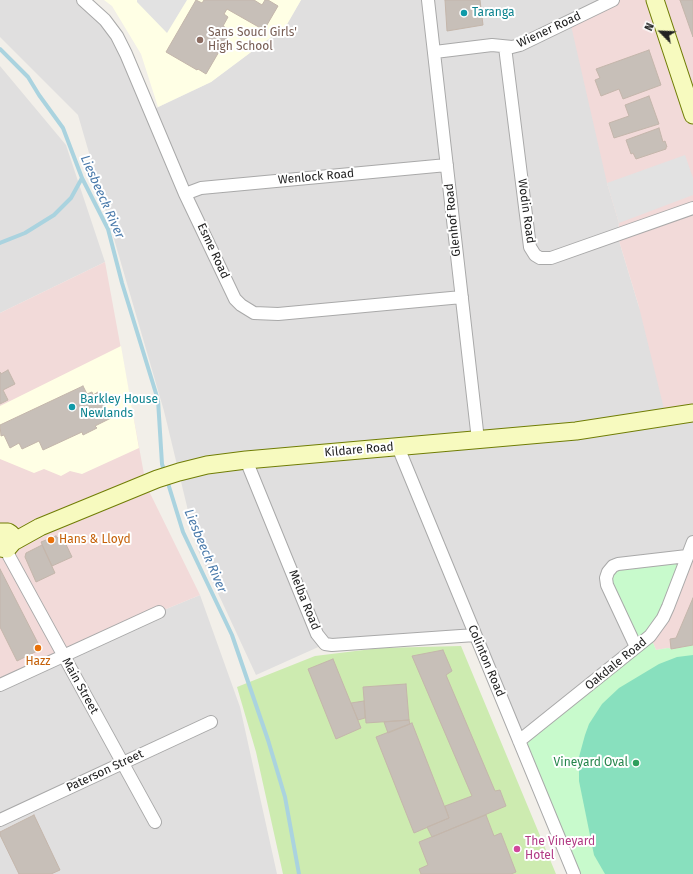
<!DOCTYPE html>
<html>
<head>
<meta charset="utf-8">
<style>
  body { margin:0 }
  #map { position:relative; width:693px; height:874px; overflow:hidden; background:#f2efe9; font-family:"Fira Sans",sans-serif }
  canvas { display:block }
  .north { position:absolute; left:641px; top:12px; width:40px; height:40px; -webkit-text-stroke:3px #fff; paint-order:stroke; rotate:294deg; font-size:11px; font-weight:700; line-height:16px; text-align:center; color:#222 }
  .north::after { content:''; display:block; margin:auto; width:14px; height:18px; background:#222; clip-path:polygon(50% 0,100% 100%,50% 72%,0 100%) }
</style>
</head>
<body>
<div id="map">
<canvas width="693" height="874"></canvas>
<div class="north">N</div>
</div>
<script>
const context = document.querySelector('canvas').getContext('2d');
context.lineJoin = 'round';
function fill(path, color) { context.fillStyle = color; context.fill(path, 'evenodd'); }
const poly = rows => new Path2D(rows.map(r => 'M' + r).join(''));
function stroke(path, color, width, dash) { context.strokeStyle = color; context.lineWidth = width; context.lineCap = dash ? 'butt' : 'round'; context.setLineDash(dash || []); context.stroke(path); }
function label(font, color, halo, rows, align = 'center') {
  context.font = font + ' "Fira Sans",sans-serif'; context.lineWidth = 4; context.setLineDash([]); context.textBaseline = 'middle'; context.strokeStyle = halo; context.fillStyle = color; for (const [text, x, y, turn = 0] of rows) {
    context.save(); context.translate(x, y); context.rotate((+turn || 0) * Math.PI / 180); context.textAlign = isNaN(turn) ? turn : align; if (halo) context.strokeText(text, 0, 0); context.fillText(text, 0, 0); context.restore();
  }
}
fill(poly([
  [0,0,83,0,105,20,150,111,211,82,286,26,301,0,613,0,607,183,619,223,618,234,620,244,639,307,693,413,693,542,636,647,519,741,475,635,325,644,256,675,197,548,164,411,78,115,0,37],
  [0,66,66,145,105,262,0,313],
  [200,595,240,707,277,874,0,874,0,685,159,612]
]), '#e0dfdf');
fill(poly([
  [613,0,693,0,693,413,666,417,639,307,620,244,618,234,619,223,607,183,570,21],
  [105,262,146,485,200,595,159,612,0,685,0,313],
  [693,542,693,645,671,649,668,648,656,650,650,636]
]), '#f2dad9');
fill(poly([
  [104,0,301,0,286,26,211,82,158,107,141,54,112,6],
  [121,346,139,448,82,474,70,471,61,476,44,469,34,473,0,459,0,406]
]), '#ffffe5');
fill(poly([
  [461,646,556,874,283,874,256,752,237,687,315,656,380,648]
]), '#cdebb0');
fill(poly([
  [687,556,650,636,656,650,668,648,672,649,693,645,693,874,574,874,519,741,636,647,607,585,610,569]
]), '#c8facc');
fill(poly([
  [693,655,693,874,605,874,594,855,579,781,579,757,585,735,589,724,602,704,619,688,659,664,677,657]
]), '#88e0be');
fill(poly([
  [137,0,187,0,167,33,137,2],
  [685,155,693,178,693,195,619,223,607,183]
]), '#e2e2e2');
stroke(poly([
  [0,49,28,77,39,95,63,128,82,178,108,229,122,283,158,400,162,464,165,473],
  [0,243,25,233,54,215,71,198,82,178],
  [167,480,183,532,232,635,268,740,285,797,299,874]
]), '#aad3df', 4);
const building = poly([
  [196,0,202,3,204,0,254,0,262,5,265,0,268,0,278,6,264,30,227,9,224,14,228,17,223,26,231,31,206,74,198,69,197,70,166,52,196,0],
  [445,0,480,0,483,25,447,31,445,0],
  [680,0,693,0,693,37,680,0],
  [649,50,661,85,623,99,619,89,601,96,595,80,600,78,596,69,649,50],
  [649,96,659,124,614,138,609,123,629,116,625,105,649,96],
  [659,128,663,142,665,141,667,147,666,147,666,149,636,159,633,153,631,154,626,140,659,128],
  [8,370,15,384,3,390,8,400,0,404,0,372,1,374,8,370],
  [83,386,87,394,92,392,93,395,98,392,111,418,95,426,97,428,83,435,82,432,43,450,39,441,22,449,19,443,10,448,4,435,1,436,0,425,83,386],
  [56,536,57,538,62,536,72,557,52,566,41,542,56,536],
  [42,545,55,573,36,582,25,557,26,553,42,545],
  [0,569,41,649,17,661,0,627,0,569],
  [693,598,693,645,671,649,670,639,676,638,693,598],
  [443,650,452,671,446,675,495,791,500,790,506,806,432,837,427,827,449,818,445,806,472,796,412,656,443,650],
  [333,659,361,728,336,739,308,669,333,659],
  [406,684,409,720,366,723,363,687,406,684],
  [364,701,365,718,358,720,351,703,364,701],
  [409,720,410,724,388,733,384,722,409,720],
  [412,723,449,818,414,833,376,737,412,723],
  [34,815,60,870,51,874,19,874,0,835,0,832,34,815],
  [486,815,494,836,501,833,516,872,511,874,421,874,419,869,428,865,419,842,486,815]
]);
fill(building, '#c7bfb8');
stroke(building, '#c4b6ab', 1);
const street = poly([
  [83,0,105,20,117,36,126,54,185,194,235,299,241,305,254,313,278,314,462,297],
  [428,0,478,440],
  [505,47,530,247,535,255,540,258,551,258,693,208],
  [435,52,492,45,512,47,520,45,613,0],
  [185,194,201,188,447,165],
  [398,447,574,874],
  [246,460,317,634,325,644,332,645,475,635],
  [7,549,9,556,155,822],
  [636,647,607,585,606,578,608,572,613,566,618,564,687,556],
  [0,685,159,612],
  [519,741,650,636,663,618,668,607,693,542],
  [0,820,211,722]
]);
const secondary = poly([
  [655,0,693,115],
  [0,532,8,532,11,534,13,542,7,549,0,548],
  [13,542,40,527,157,479,179,472,207,465,246,460,576,431,693,413]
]);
stroke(street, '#a9a9a9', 14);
stroke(secondary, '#707d05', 19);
stroke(street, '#fff', 12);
stroke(secondary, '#f7fabf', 17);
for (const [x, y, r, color] of [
  [464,13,4,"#0f9aa8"],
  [200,40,4,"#8d6e63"],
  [72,407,4,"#0f9aa8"],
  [51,540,4,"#e8710a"],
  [38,648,4,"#e8710a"],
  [636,763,4,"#2e9e5b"],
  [517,849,4,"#d1479c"]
]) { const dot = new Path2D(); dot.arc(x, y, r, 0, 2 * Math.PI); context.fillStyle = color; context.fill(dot); stroke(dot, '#fff', 1.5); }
label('12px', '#0d838f', '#fff', [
  ["Taranga",472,13],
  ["Barkley House",80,400],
  ["Newlands",80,414]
], 'left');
label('12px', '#222', '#fff', [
  ["Wiener Road",549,30,-25],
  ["Wenlock Road",316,177,-5],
  ["Wodin Road",526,211,82],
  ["Glenhof Road",453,220,-96],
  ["Esme Road",213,251,65],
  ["Kildare Road",359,450,-5],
  ["Melba Road",304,600,68],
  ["Colinton Road",486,661,67],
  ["Oakdale Road",616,664,-39],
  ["Main Street",80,686,61],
  ["Paterson Street",105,771,-25]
]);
label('12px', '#785e54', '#fff', [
  ["Sans Souci Girls'",208,33],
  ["High School",208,47]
], 'left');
label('12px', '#c56008', '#fff', [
  ["Hans & Lloyd",59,540],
  ["Hazz",38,662,"center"]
], 'left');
label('12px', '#27864d', '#fff', [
  ["Vineyard Oval",628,763]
], 'right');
label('12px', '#b23c85', '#fff', [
  ["The Vineyard",525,842],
  ["Hotel",525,856]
], 'left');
label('italic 13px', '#4a7aab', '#fff', [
  ["Liesbeeck River",102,197,66],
  ["Liesbeeck River",205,551,67]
]);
</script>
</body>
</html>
